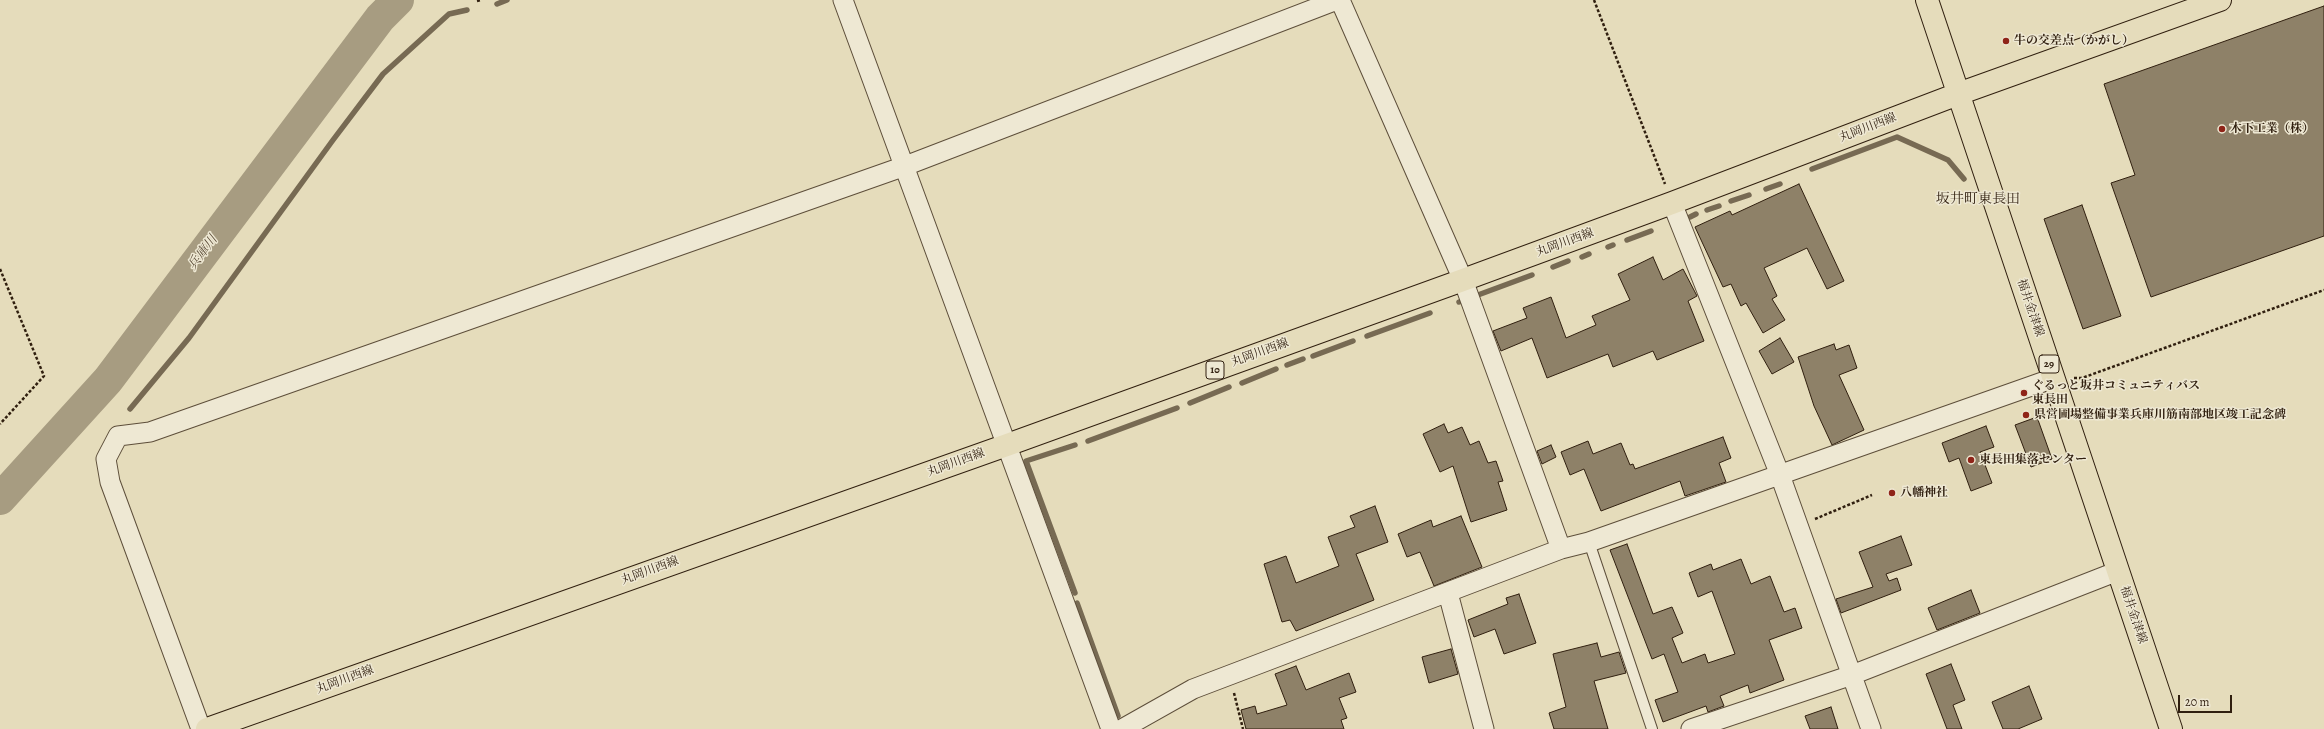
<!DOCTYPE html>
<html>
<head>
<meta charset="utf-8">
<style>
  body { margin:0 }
  #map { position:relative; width:2324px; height:729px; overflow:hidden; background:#e5dcbb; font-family:Alegreya,serif }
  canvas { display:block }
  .scale { position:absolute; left:2178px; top:695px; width:54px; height:18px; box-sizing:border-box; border:2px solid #301f0f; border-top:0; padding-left:5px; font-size:12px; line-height:14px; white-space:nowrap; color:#301f0f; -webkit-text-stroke:3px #eee8d3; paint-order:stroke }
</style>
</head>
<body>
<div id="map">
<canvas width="2324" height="729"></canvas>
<div class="scale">20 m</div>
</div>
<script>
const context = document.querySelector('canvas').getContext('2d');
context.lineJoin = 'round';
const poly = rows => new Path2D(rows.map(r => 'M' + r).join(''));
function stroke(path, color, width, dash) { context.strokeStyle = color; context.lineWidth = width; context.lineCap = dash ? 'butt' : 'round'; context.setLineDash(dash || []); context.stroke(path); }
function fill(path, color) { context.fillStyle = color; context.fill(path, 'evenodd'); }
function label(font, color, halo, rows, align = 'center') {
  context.font = font + ' Alegreya,"Noto Serif JP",serif'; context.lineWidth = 3; context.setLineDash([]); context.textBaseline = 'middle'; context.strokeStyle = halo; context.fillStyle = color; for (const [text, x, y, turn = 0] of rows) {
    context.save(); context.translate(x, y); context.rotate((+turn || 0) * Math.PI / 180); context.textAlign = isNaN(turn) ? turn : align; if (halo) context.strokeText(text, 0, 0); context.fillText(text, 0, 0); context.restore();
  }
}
stroke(poly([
  [497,4,507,0],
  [1812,169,1897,137,1948,160,1964,179],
  [1766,189,1780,184],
  [1731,201,1749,195],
  [1707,210,1719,206],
  [1690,217,1696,214],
  [1627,240,1651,231],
  [1608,247,1613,245],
  [1582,257,1589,254],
  [1553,267,1568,261],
  [1459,302,1532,275],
  [1367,336,1430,313],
  [1313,356,1353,341],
  [1287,365,1303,359],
  [1242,383,1276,369],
  [1190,403,1229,387],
  [130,409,189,338,333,140,383,74,449,14,467,10],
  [1088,441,1177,408],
  [1075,593,1026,461,1075,445],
  [1077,603,1118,716]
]), '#776a53', 5.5);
stroke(poly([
  [0,499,108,380,380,18,398,0]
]), '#a79c81', 32);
const building = poly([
  [2324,6,2324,236,2151,297,2111,183,2135,175,2104,84,2324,6],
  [1799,184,1844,281,1827,289,1807,248,1764,268,1777,296,1772,299,1785,320,1763,333,1746,303,1741,306,1731,284,1723,287,1695,227,1730,211,1732,215,1799,184],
  [2082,205,2121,316,2083,329,2044,219,2082,205],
  [1653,257,1663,280,1683,269,1697,296,1688,301,1704,341,1657,360,1653,351,1613,367,1608,354,1547,378,1532,338,1501,351,1493,331,1527,318,1523,308,1551,297,1566,338,1596,325,1592,316,1630,300,1618,274,1653,257],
  [1780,338,1794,362,1772,374,1759,351,1780,338],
  [1834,344,1836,350,1849,345,1857,368,1839,375,1864,430,1832,445,1814,406,1798,357,1834,344],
  [2037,417,2052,459,2031,467,2015,425,2037,417],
  [1444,424,1448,433,1462,427,1470,445,1479,441,1488,463,1496,461,1503,481,1498,482,1507,510,1471,522,1453,466,1440,472,1423,434,1444,424],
  [1986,426,1994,447,1980,452,1992,483,1971,491,1959,458,1949,462,1942,443,1986,426],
  [1723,437,1731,458,1719,463,1726,482,1685,496,1680,481,1601,511,1584,469,1570,475,1561,452,1588,441,1593,454,1621,443,1630,465,1633,464,1635,469,1723,437],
  [1551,445,1556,457,1542,464,1537,451,1551,445],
  [1375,506,1388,542,1356,554,1374,600,1296,631,1290,620,1282,622,1264,564,1286,556,1296,583,1339,566,1328,537,1355,527,1350,516,1375,506],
  [1461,516,1482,567,1434,586,1420,552,1407,557,1398,534,1431,520,1433,527,1461,516],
  [1901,536,1912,565,1886,574,1889,581,1897,578,1901,590,1841,613,1836,599,1873,587,1859,552,1901,536],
  [1627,544,1653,614,1672,607,1683,633,1672,638,1682,663,1705,654,1708,663,1735,654,1712,591,1698,597,1689,573,1711,564,1713,570,1741,559,1751,584,1770,576,1784,612,1795,608,1802,628,1769,640,1784,680,1750,693,1748,685,1720,696,1724,706,1708,712,1706,706,1663,722,1655,700,1678,692,1664,654,1652,659,1610,550,1627,544],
  [1971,590,1980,613,1937,630,1928,608,1971,590],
  [1519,594,1536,643,1504,654,1495,629,1474,637,1468,620,1508,604,1506,598,1519,594],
  [1597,643,1601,657,1619,652,1626,673,1594,681,1608,729,1554,729,1549,713,1566,707,1553,654,1597,643],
  [1451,649,1458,674,1429,683,1422,657,1451,649],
  [1951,664,1965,700,1953,705,1962,729,1947,729,1926,674,1951,664],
  [1296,666,1306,690,1349,673,1356,692,1339,698,1347,718,1341,720,1344,729,1246,729,1241,710,1255,706,1257,714,1287,705,1275,674,1296,666],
  [2029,686,2042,719,2018,729,2003,729,1992,702,2029,686],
  [1831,707,1838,729,1810,729,1805,716,1831,707]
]);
fill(building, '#8e8168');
stroke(building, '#301f0f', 1);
const lane = poly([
  [1589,542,1652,729]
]);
const street = poly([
  [843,0,1111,729],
  [1340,0,1463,280,1561,549],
  [1672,203,1780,475,1871,729],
  [1448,593,1484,729],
  [201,729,110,482,106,459,118,436,150,432,905,166,1337,0],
  [1122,729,1193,689,1561,549,1589,542,2054,378],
  [1691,729,1852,675,2118,571]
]);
const primary = poly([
  [1927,0,2171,729],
  [207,729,1007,445,1463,280,1672,203,1958,94,2220,0]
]);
stroke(lane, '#5d4e3a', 12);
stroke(street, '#5d4e3a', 21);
stroke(primary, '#301f0f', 24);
stroke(poly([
  [1594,0,1665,184],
  [477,1,481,0],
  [0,269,44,376,0,424],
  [2074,378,2082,378,2324,290],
  [1815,519,1872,495],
  [1234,693,1243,729]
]), '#301f0f', 2.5, [3, 2]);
stroke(lane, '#eee8d3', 10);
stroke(street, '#eee8d3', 19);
stroke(primary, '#e5dcbb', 22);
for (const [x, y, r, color] of [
  [2006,41,4,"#8f2418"],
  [2222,129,4,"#8f2418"],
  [2024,393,4,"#8f2418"],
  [2026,415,4,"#8f2418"],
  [1971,460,4,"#8f2418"],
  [1892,493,4,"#8f2418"]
]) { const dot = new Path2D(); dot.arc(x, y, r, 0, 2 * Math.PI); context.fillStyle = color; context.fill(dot); stroke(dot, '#eee8d3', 1.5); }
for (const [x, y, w] of [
  [2049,364,20],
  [1215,370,18]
]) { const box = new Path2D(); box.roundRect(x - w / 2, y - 9, w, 18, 3); context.fillStyle = '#eee8d3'; context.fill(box); stroke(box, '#301f0f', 1); }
label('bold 11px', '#301f0f', null, [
  ["29",2049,364],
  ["10",1215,370]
]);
label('bold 12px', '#301f0f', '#eee8d3', [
  ["牛の交差点（かがし）",2014,41],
  ["木下工業（株）",2230,129],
  ["ぐるっと坂井コミュニティバス",2032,386],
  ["東長田",2032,400],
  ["県営圃場整備事業兵庫川筋南部地区竣工記念碑",2034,415],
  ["東長田集落センター",1979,460],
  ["八幡神社",1900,493]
], 'left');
label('12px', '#301f0f', '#eee8d3', [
  ["丸岡川西線",1868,128,-21],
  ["丸岡川西線",1565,243,-20],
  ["福井金津線",2030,308,71],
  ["丸岡川西線",1260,353,-20],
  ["丸岡川西線",956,463,-20],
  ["丸岡川西線",650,571,-20],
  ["福井金津線",2133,615,71],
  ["丸岡川西線",345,680,-20]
]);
label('italic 13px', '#5a4b37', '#eee8d3', [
  ["兵庫川",203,253,-53]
]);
label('14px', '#301f0f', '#eee8d3', [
  ["坂井町東長田",1978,200]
]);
</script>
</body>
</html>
